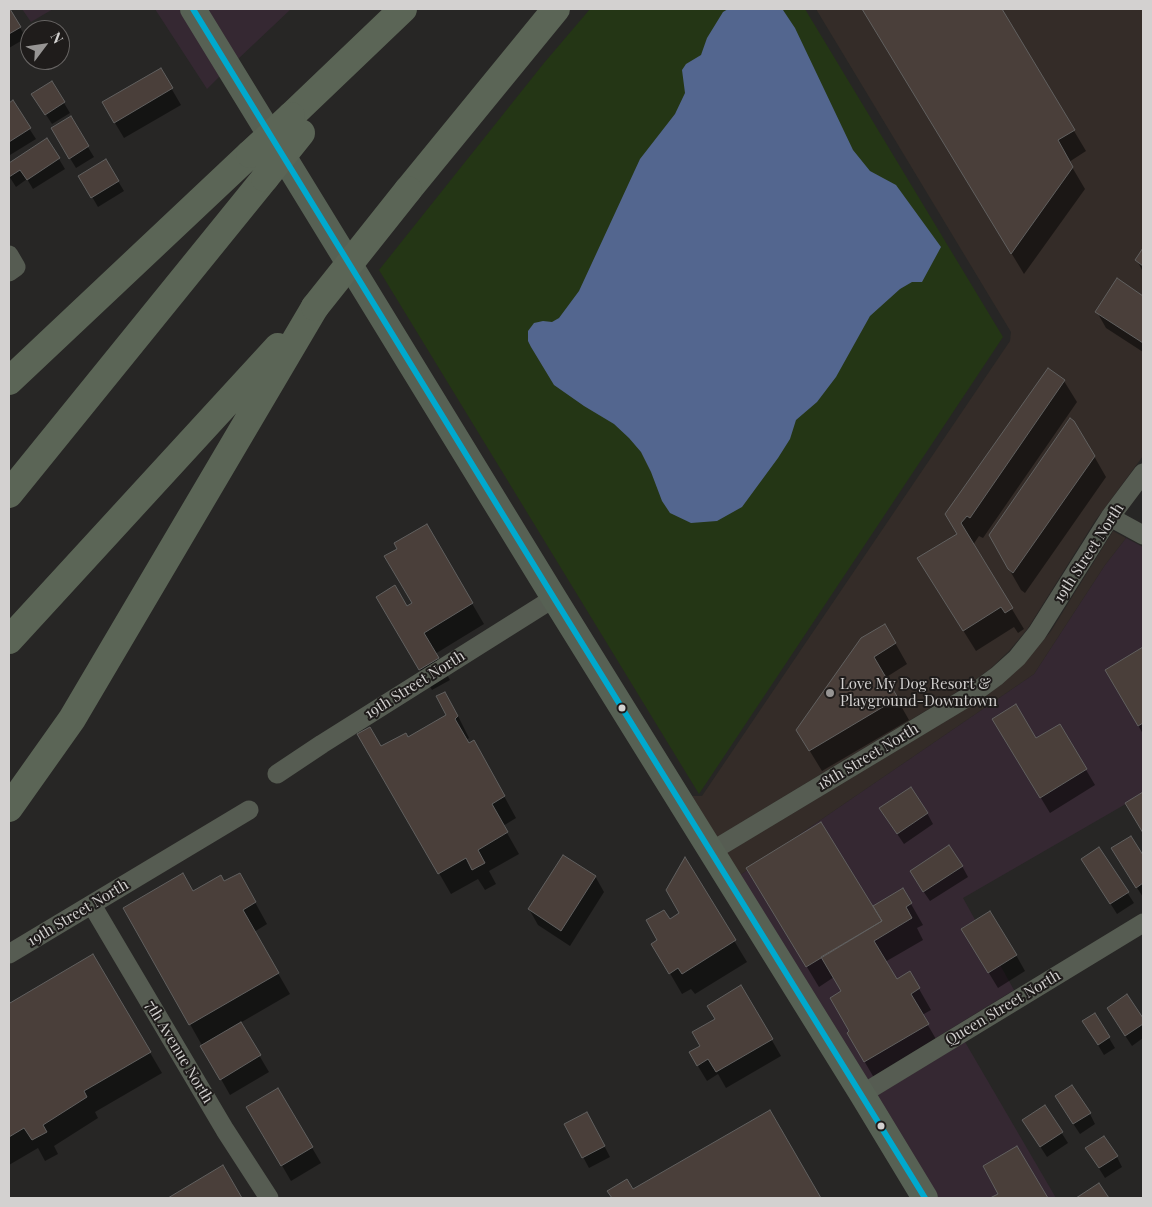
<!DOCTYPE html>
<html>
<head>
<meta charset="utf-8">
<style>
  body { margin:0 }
  #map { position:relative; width:1152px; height:1207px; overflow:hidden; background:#272625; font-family:"Playfair Display",serif }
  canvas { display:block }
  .frame { position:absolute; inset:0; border:10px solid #d3d1d0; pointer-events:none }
  .north { position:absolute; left:20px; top:20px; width:50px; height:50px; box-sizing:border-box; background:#1f1c1b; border:1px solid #676463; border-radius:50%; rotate:59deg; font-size:14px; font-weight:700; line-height:20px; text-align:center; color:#d3d1d0 }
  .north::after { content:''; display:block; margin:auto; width:18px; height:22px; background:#979594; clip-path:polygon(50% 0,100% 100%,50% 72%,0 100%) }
</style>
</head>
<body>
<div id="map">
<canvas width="1152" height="1207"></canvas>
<div class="frame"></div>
<div class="north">N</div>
</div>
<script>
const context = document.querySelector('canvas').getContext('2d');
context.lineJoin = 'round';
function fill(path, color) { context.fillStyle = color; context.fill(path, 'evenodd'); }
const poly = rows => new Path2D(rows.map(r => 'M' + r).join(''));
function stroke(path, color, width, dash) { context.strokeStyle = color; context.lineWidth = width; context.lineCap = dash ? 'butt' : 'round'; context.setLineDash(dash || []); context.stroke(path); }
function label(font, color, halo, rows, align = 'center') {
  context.font = font + ' "Playfair Display",serif'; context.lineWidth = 4; context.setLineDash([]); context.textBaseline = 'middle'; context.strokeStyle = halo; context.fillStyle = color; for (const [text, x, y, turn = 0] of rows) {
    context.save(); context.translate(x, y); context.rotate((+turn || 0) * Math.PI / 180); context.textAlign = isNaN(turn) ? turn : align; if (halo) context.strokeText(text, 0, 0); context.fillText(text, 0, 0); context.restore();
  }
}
fill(poly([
  [22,9,53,9,31,22],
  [155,9,180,9,221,75,207,89],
  [206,9,291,9,237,60],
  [1126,538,1143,547,1143,794,963,898,1014,990,867,1080,740,875,1034,674,1105,565],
  [965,1042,1056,1198,938,1198,876,1096]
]), '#352832');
fill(poly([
  [816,9,1143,9,1143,456,1095,521,1028,628,1009,651,990,669,965,687,717,837,692,796,702,796,1010,341,1011,332],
  [1113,531,1126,538,1105,565,1034,674,740,875,727,853,976,703,1002,684,1025,663,1051,631]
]), '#342c28');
fill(poly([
  [590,9,805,9,1003,337,699,794,379,270,544,63]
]), '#243615');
fill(poly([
  [728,9,780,9,783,10,795,28,853,150,870,171,896,185,941,247,922,282,912,282,900,289,870,316,836,377,817,402,796,420,790,439,778,458,742,507,717,521,691,523,670,513,662,501,651,472,641,452,629,438,614,424,584,406,554,385,531,347,528,341,528,331,534,323,543,321,552,322,559,318,579,291,640,159,675,114,685,93,682,70,686,64,701,55,707,38,723,12]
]), '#53668f');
fill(poly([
  [863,9,1001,9,1086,151,1069,162,1085,189,1024,274],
  [10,10,26,38,9,48,9,11],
  [160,69,181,105,124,138,103,103],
  [52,83,70,113,52,124,39,104],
  [12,102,36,139,10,155,9,153,9,104],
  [70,118,94,157,76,168,52,129],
  [47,139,65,169,33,189,27,179,16,187,9,176,9,164],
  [106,161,124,191,98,207,80,176],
  [1143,250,1143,272,1137,260],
  [1117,280,1143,297,1143,352,1106,328,1097,312],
  [1049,370,1064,381,1077,402,983,538,979,536,973,545,1024,629,1018,633,1014,627,976,651,931,579,958,535,946,514],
  [1094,456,1106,477,1025,593,1021,590,1009,569],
  [426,525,484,624,435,654,450,680,432,690,377,597,407,608,413,604],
  [885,625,907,664,885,678,909,720,822,771,797,730],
  [1143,648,1143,734,1107,670],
  [457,714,469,738,466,740,486,763,516,818,503,826,519,854,489,871,496,884,485,890,478,879,451,894,359,734,381,748,408,739],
  [1060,726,1095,785,1050,813,1003,735,1036,740],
  [927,813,933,824,904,844,887,819],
  [1131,838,1143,857,1143,897,1118,859],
  [1099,849,1134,903,1117,914,1089,870],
  [685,860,747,962,695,994,691,989,682,994,653,944,659,941,670,920,681,914],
  [962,866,968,877,930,901,917,882],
  [595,876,604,892,570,946,538,925,529,909],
  [760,889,872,908,903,890,923,925,917,928,923,940,885,962,896,980,910,973,931,1010,922,1015,940,1046,877,1083,848,1033,851,1032,843,992,834,977,819,987],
  [193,892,251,895,267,924,254,932,290,994,240,1023,269,1072,230,1095,125,909],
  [972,945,1016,955,1025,971,998,988],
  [93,956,162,1073,95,1112,98,1118,54,1146,58,1154,45,1161,38,1148,9,1165,9,1003,10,1005],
  [741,987,781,1056,726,1088,718,1074,707,1081,690,1053,702,1046,716,1019],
  [1127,996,1143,1021,1143,1038,1132,1046,1114,1019],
  [1090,1032,1109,1038,1115,1048,1104,1055],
  [278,1090,321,1163,291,1181,248,1107],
  [1045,1107,1068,1143,1047,1157,1030,1131],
  [1062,1107,1090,1114,1095,1124,1080,1134],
  [769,1111,820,1198,613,1198,609,1191,632,1191],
  [593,1124,610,1157,589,1168,566,1125],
  [1017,1148,1046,1198,993,1198,1000,1194],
  [1117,1157,1122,1167,1105,1178,1093,1159],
  [223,1167,241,1198,171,1198]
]), '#0007');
const building = poly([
  [10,9,21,27,9,34,9,10,10,9],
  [862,9,1002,9,1075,130,1058,140,1073,167,1011,254,862,9],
  [161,68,173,88,114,123,102,102,161,68],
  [52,81,65,102,45,115,31,94,52,81],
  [13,100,31,128,9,142,9,103,13,100],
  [71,116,89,146,69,159,51,128,71,116],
  [47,138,60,158,27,180,20,170,9,177,9,163,47,138],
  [106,159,119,181,91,198,78,176,106,159],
  [1143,248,1143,266,1135,260,1143,248],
  [1117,278,1143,296,1143,343,1095,312,1117,278],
  [1048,368,1065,380,970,518,967,516,961,523,1013,608,1005,613,1001,607,963,631,917,558,957,534,945,514,1048,368],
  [1070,418,1074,421,1095,456,1013,573,1008,569,989,535,1070,418],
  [427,524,473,603,424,633,439,658,419,670,376,597,395,585,407,606,412,603,384,556,397,549,394,543,427,524],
  [885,624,896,643,874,657,898,698,809,751,796,730,861,638,885,624],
  [1143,647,1143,723,1138,726,1105,670,1143,647],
  [445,692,458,716,455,719,469,743,474,740,505,796,492,804,508,832,478,850,485,863,472,870,466,858,438,874,357,734,370,727,381,746,406,733,408,737,446,715,436,696,445,692],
  [1016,704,1036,738,1060,724,1087,769,1040,798,992,719,1016,704],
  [911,787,928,813,897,834,879,808,911,787],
  [1143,792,1143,833,1125,803,1143,792],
  [821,822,882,921,806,967,746,868,821,822],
  [1131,836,1143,855,1143,883,1136,888,1111,848,1131,836],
  [949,845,963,866,923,892,910,871,949,845],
  [1099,847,1129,892,1110,904,1081,859,1099,847],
  [563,855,596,876,561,931,528,909,563,855],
  [685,857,736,940,682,974,678,968,669,974,651,944,657,940,646,920,664,910,670,919,679,913,666,890,685,857],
  [183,873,193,891,221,875,224,881,240,873,256,902,243,910,279,973,189,1025,123,908,183,873],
  [903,888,912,903,906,907,912,918,874,941,897,979,910,971,920,988,911,994,929,1024,864,1062,847,1033,849,1031,830,998,841,991,821,957,882,921,873,906,903,888],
  [990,911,1017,955,988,973,961,929,990,911],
  [93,954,151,1052,84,1091,87,1097,43,1125,47,1132,32,1140,24,1128,9,1137,9,1000,10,1003,93,954],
  [741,985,773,1039,716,1072,708,1059,697,1066,689,1052,700,1046,692,1032,715,1019,707,1006,741,985],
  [1127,994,1143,1018,1143,1024,1125,1036,1107,1008,1127,994],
  [1095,1013,1110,1037,1098,1045,1082,1021,1095,1013],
  [241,1022,261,1055,220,1080,200,1046,241,1022],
  [1072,1085,1091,1113,1073,1124,1055,1096,1072,1085],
  [278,1088,313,1147,281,1166,246,1107,278,1088],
  [1045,1105,1063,1132,1040,1147,1022,1120,1045,1105],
  [770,1110,821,1198,612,1198,607,1191,627,1179,633,1189,770,1110],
  [587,1112,605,1146,582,1158,564,1124,587,1112],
  [1104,1136,1118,1156,1099,1168,1085,1148,1104,1136],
  [1017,1146,1048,1198,990,1198,998,1194,983,1166,1017,1146],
  [223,1165,242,1198,168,1198,223,1165],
  [1099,1183,1109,1198,1076,1198,1099,1183]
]);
fill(building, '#4a3f3a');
stroke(building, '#61605f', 1);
stroke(poly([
  [9,255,16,267,9,272],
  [1110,517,1143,535],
  [277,774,322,744,554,598],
  [712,851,971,695,997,676,1017,658,1037,633,1110,517,1143,473],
  [92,905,225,1130,269,1198],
  [9,954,249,810],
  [862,1094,1143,923]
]), '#565c52', 19);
stroke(poly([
  [193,9,554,598,862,1094,925,1198]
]), '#576154', 26);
stroke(poly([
  [291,116,403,9],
  [408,190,556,9],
  [9,381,250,154],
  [9,494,265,178],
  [9,640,278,347],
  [9,808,72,719,315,307]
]), '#5b6556', 28);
stroke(poly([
  [250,154,291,116],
  [265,178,301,133],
  [315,307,408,190]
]), '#5b6556', 28);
stroke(poly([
  [193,9,554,598,925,1198]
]), '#00a9ce', 6);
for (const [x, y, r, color] of [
  [830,693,5,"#979594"],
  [622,708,4.5,"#d3d1d0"],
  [881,1126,4.5,"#d3d1d0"]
]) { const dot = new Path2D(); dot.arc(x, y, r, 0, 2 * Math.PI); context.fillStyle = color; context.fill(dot); stroke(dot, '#1f1c1b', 2); }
label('15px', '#d3d1d0', '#1f1c1b', [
  ["19th Street North",1089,553,-57],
  ["19th Street North",415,685,-32],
  ["18th Street North",868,757,-31],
  ["19th Street North",78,913,-31],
  ["Queen Street North",1003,1008,-31],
  ["7th Avenue North",179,1052,59]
]);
label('15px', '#d3d1d0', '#1f1c1b', [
  ["Love My Dog Resort &",840,684],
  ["Playground-Downtown",840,701]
], 'left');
</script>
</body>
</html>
